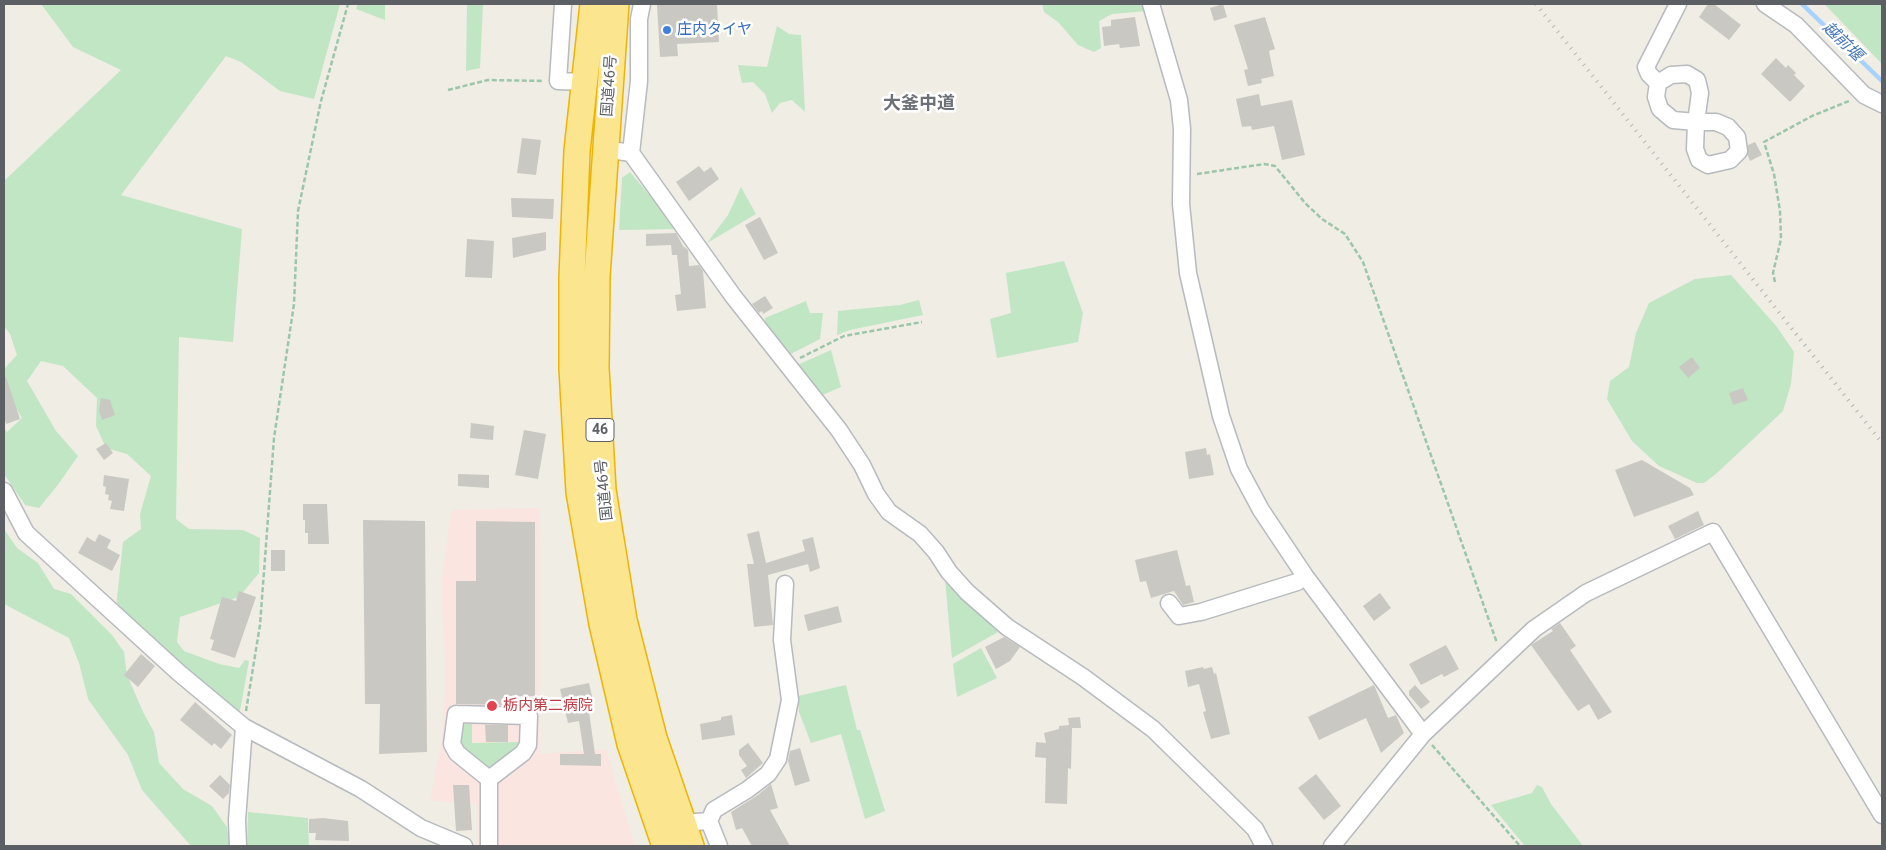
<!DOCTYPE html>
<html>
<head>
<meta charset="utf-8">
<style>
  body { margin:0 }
  #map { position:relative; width:1886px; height:850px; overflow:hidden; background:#efede4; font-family:Roboto,sans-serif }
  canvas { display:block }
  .frame { position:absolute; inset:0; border:5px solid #5c6065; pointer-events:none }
</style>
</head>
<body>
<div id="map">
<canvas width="1886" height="850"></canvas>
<div class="frame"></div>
</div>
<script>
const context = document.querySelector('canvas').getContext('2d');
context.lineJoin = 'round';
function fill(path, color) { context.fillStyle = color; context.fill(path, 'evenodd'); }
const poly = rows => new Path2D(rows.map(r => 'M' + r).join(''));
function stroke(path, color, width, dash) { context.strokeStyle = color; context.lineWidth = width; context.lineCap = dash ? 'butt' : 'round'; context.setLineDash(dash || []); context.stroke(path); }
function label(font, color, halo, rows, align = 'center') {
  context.font = font + ' Roboto,"Noto Sans JP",sans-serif'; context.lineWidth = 5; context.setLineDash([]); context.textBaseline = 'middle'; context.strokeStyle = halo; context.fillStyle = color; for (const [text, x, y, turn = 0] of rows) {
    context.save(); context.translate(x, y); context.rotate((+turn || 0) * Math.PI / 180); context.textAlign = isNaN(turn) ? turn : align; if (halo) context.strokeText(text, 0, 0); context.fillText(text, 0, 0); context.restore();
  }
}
fill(poly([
  [540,508,539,754,606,749,635,846,477,845,478,804,430,801,442,735,446,677,441,586,449,524,453,510]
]), '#fbe5e1');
fill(poly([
  [41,4,340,4,314,99,280,91,241,62,226,56,121,195,242,229,233,342,179,337,176,519,189,529,243,530,260,538,259,573,239,597,180,617,177,642,184,651,219,664,239,668,245,660,249,661,239,716,116,608,123,542,141,529,140,514,151,476,127,454,106,448,96,426,97,398,63,366,41,361,27,381,56,431,78,456,57,486,39,508,25,505,4,474,4,428,7,432,22,418,4,389,5,368,17,355,10,334,4,326,4,181,121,70,73,47],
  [358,4,385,4,385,20,356,9],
  [467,4,483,4,480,68,466,71],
  [1042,4,1144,4,1147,11,1112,14,1099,21,1101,48,1094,52,1078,45,1058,22,1044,12],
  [1824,4,1882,4,1882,64,1836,16],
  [777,26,789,34,801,35,805,112,792,100,780,103,772,113,765,94,753,82,742,83,738,65,767,67],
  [630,172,652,198,676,229,619,230,622,178],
  [741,187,756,214,707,243,728,215],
  [1064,261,1083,313,1078,342,997,358,990,319,1011,313,1006,273],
  [1731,275,1777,327,1794,352,1791,384,1783,411,1717,473,1704,483,1697,483,1659,466,1632,441,1607,399,1610,381,1629,367,1636,333,1649,303,1695,279],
  [919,300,923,315,850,330,837,335,838,311,900,305],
  [806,301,810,313,823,313,820,339,787,356,764,327,765,318],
  [831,350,841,387,820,396,795,366],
  [4,529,17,548,38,563,54,589,71,594,112,635,124,652,127,675,143,712,154,732,159,763,183,789,212,806,227,827,230,846,191,846,142,790,128,755,88,699,79,663,69,638,4,604],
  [945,579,998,632,952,658],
  [981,648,997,678,957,697,953,664],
  [846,685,857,730,860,730,885,811,865,819,841,734,811,743,799,712,798,696],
  [465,724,472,724,472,743,518,742,518,744,494,768,485,768,462,749,460,731,462,725],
  [1537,785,1542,787,1551,804,1583,846,1525,846,1491,805,1532,793],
  [248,812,308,818,309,846,247,846]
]), '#c1e6c4');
stroke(poly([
  [1802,4,1882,81]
]), '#a6d2fd', 4.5);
fill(poly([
  [657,4,717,4,719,42,677,44,678,56,660,57],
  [1223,4,1227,17,1214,21,1210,8],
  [1708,4,1714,4,1741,25,1729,40,1699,17],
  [1135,17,1140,46,1120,48,1119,44,1104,46,1102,27,1111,26,1111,20],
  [1265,17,1275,49,1269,51,1274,76,1261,79,1262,83,1248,86,1244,70,1248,69,1234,25],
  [1776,58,1786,68,1788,65,1796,73,1794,75,1805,86,1790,102,1761,74],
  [1259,94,1261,106,1292,100,1305,155,1282,160,1274,126,1252,130,1251,126,1242,127,1236,99],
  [522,138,541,140,536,175,517,173],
  [1755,142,1762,155,1750,161,1748,156,1748,145],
  [699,166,704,172,711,167,719,179,689,201,676,182],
  [511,198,554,199,553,219,512,217],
  [760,217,778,253,764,260,745,225],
  [546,232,546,250,513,258,512,238],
  [676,233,683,246,688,250,689,266,699,265,703,271,706,308,677,311,675,295,681,294,677,255,672,255,671,245,646,246,646,234],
  [467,239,494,241,492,278,465,277],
  [765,296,773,308,763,314,762,311,759,313,752,304],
  [1692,357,1700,368,1688,378,1679,367],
  [6,377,20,419,6,424,4,416,4,378],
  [1743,388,1748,400,1733,405,1729,393],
  [101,398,110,400,115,415,102,420,99,411],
  [471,423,494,426,493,440,470,438],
  [524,430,546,434,538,479,515,475],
  [106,443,113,453,104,460,96,449],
  [1206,448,1207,455,1210,454,1214,475,1189,479,1185,452],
  [1642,460,1690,488,1694,495,1634,517,1615,470],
  [458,474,489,475,489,488,458,486],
  [104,475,129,479,124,511,110,509,112,501,108,500,109,495,105,494,106,487,103,486],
  [303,504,327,504,329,544,308,544,308,533,305,533,305,520,303,520],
  [1698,511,1704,525,1675,539,1668,526],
  [363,520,425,521,427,752,379,754,380,704,365,704],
  [476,521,535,522,535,696,508,696,508,705,456,704,456,581,476,581],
  [759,531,766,563,805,551,802,540,813,537,820,568,810,572,808,564,768,575,773,625,754,627,747,564,754,564,747,534],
  [99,534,111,540,107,548,120,555,112,571,78,553,87,537,95,542],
  [271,550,285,550,285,571,271,571],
  [1177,550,1186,586,1190,585,1194,602,1183,605,1174,591,1151,598,1146,581,1140,582,1135,560],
  [239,591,256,597,235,658,211,650,214,640,210,639,222,597,236,601],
  [1380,593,1391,608,1374,621,1363,606],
  [838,606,842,622,808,631,804,615],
  [1560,623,1576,646,1570,650,1612,712,1598,720,1589,704,1578,711,1531,645,1553,631,1551,629],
  [1004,637,1020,647,1010,661,996,669,985,647],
  [1446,645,1459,669,1444,677,1442,674,1421,685,1409,664],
  [141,654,155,666,138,687,124,675],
  [1203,667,1204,669,1212,667,1214,674,1216,673,1230,734,1211,739,1203,712,1206,711,1199,684,1188,687,1185,671],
  [589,683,595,710,589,712,595,754,601,754,601,766,560,765,560,754,584,754,579,721,568,723,560,689],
  [1374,685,1388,718,1396,715,1404,733,1381,753,1366,718,1319,740,1308,717],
  [1415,685,1430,702,1421,709,1409,695,1409,691],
  [195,702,232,735,221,749,214,743,212,746,180,720],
  [732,715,735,735,702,740,700,724,721,720,721,717],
  [1080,717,1081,728,1072,728,1071,769,1068,768,1067,804,1045,803,1046,758,1035,757,1036,742,1046,743,1044,733,1059,729,1059,726,1069,725,1068,718],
  [485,725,508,725,508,742,486,742],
  [748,743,763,763,746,778,741,770,747,766,739,755,739,750],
  [800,748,810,781,795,786,788,761,790,751],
  [1316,774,1341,806,1324,820,1298,788],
  [220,775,230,785,229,793,223,799,209,786],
  [771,784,778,808,770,810,790,846,752,846,742,828,736,830,731,812,758,795],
  [453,785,469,785,472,830,456,831],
  [323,818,348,821,349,841,315,840,316,833,309,833,309,819]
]), '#cac8c2');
const minor = poly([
  [563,4,558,81,584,82],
  [1151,4,1179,100,1182,129,1181,204,1188,273,1221,416,1239,469,1261,510,1305,576,1423,734],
  [1765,4,1796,25,1864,95,1882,104],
  [1658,83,1671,75,1687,74,1697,80,1700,93,1696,122,1695,149,1699,160,1708,165,1730,160,1739,151,1737,137,1728,127,1716,122,1696,122,1673,120,1660,109,1656,97,1658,83,1649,74,1646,67,1678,4],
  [605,149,631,153,733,296,839,430,862,465,876,494,889,512,920,534,936,552,949,572,967,592,1007,627,1083,677,1153,729,1255,829,1264,846],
  [631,153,639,81,639,19,642,4],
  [4,491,26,533,178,672,244,727,361,789,421,828,464,846],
  [1169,603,1179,616,1201,612,1297,582,1305,576],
  [456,714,529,716,528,745,523,753,489,779,457,753,452,744,456,714],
  [709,821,714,810,747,790,768,774,778,759,790,700,782,640,785,584],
  [682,823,709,821,719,846],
  [238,846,237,820,244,727],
  [489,846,489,779],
  [1332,846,1423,734,1534,629,1586,593,1713,532,1882,815]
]);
const highway = poly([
  [593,4,577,151,572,278,572,368,579,492,602,624,630,744,665,846],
  [616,4,597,276,596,368,603,490,624,620,654,738,691,846]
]);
stroke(minor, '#b7babe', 19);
stroke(highway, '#efb304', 28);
stroke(poly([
  [448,90,488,80,544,81],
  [1197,174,1264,164,1275,166,1305,203,1322,219,1345,234,1363,262,1497,643],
  [1775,282,1773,273,1781,239,1780,211,1774,174,1764,142,1812,116,1849,101],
  [800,358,844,336,922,322],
  [246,711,260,625,274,438,294,304,298,211,321,101,348,4],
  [1432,745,1520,846]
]), '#9bc6aa', 2.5, [5, 2.5]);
stroke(minor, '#fff', 16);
stroke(highway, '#fbe68f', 25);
stroke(poly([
  [1536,4,1882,443]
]), '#b5b6b6', 4, [1, 6]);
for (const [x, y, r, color] of [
  [667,30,5,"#3f7fe0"],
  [492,706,6,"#e0444e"]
]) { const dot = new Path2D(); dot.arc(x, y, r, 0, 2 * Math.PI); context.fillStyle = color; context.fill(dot); stroke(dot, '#fff', 2); }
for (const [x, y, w] of [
  [600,430,28]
]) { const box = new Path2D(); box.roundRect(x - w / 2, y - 11.5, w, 23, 4); context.fillStyle = '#fff'; context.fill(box); stroke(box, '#5c6065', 1); }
label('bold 14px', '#5c6065', null, [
  ["46",600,430]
]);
label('15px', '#366cbe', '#fff', [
  ["庄内タイヤ",677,30]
], 'left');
label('15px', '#5c6065', '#fff', [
  ["国道46号",610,86,-86],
  ["国道46号",605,490,-96]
]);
label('15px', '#be3a42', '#fff', [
  ["栃内第二病院",503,706]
], 'left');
label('italic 16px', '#4577b8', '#fff', [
  ["越前堰",1842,42,44]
]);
label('bold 18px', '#6d7177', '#fff', [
  ["大釜中道",919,104]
]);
</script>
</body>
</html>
